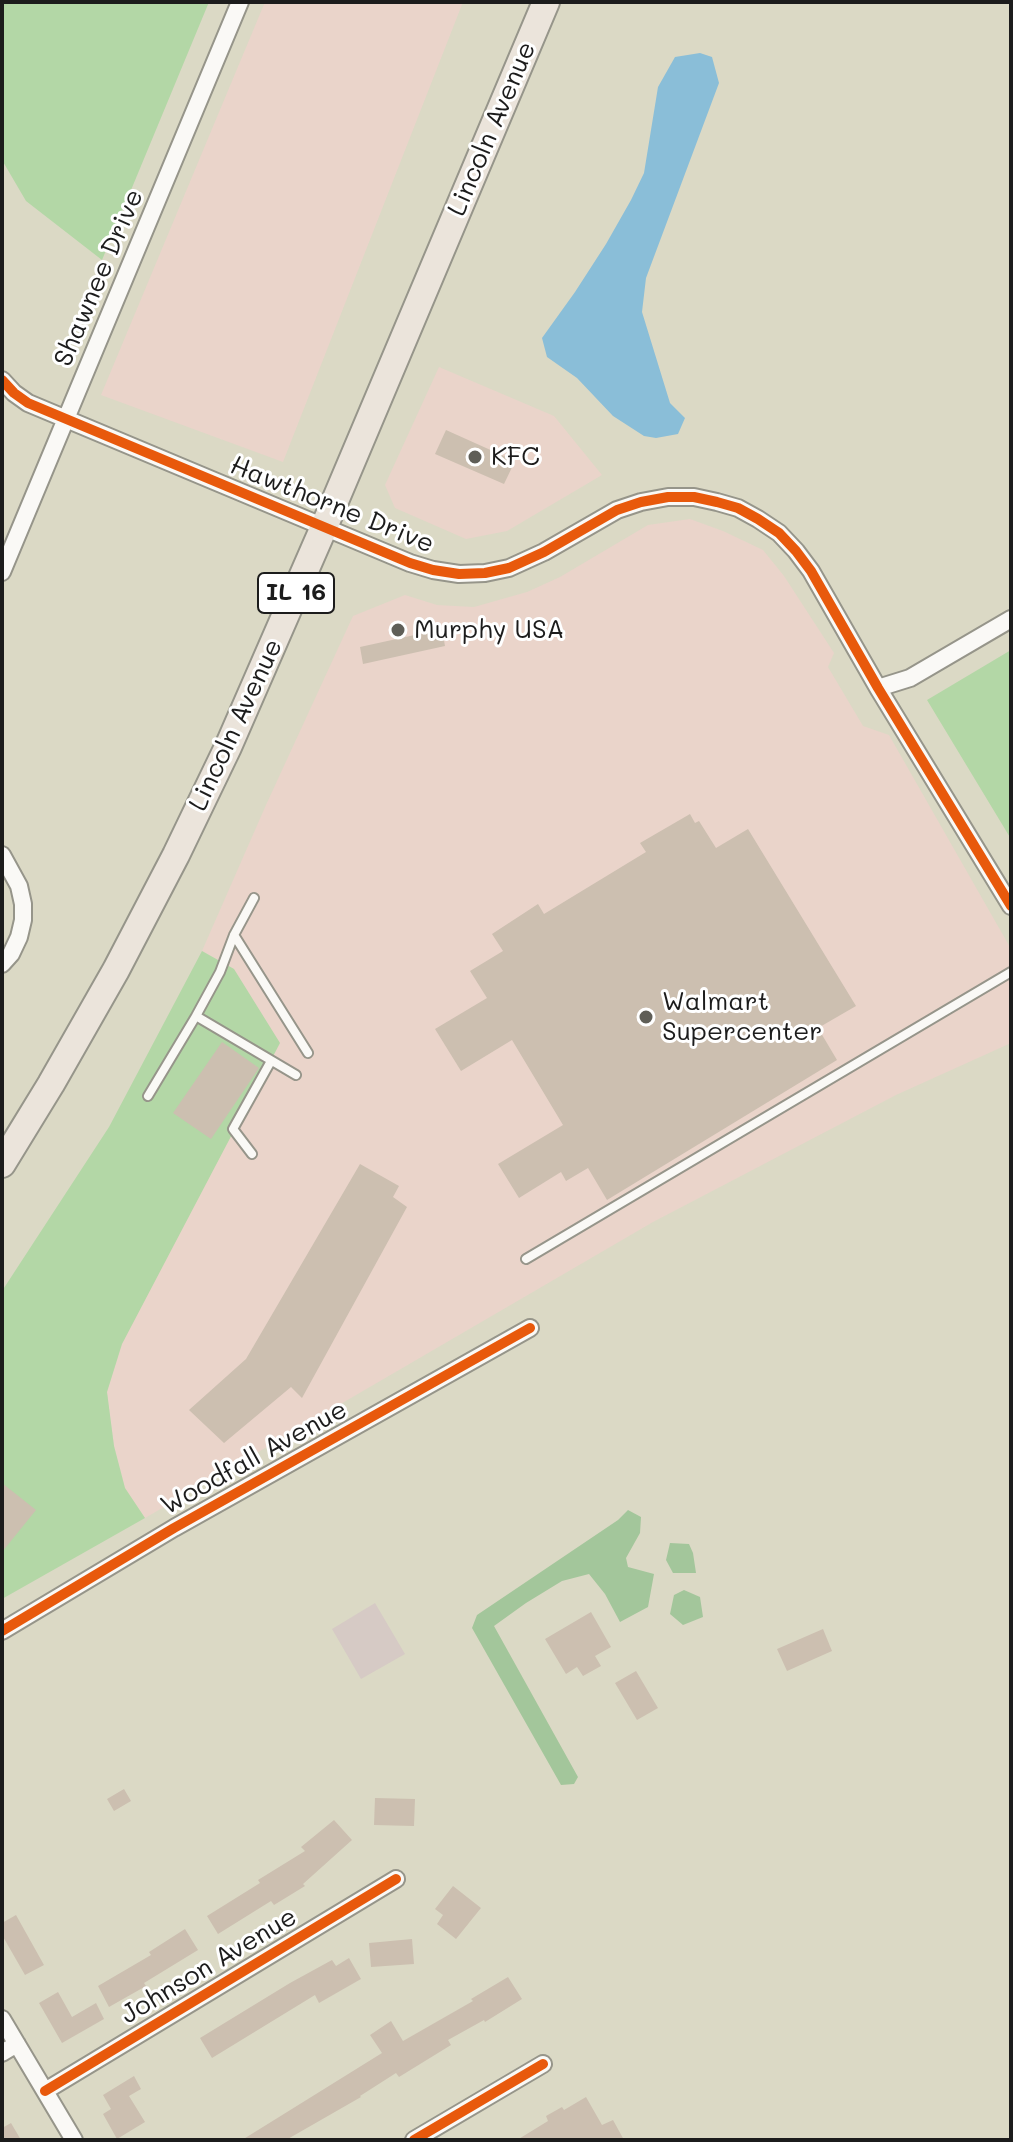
<!DOCTYPE html>
<html>
<head>
<meta charset="utf-8">
<style>
  body { margin:0 }
  #map { position:relative; width:1013px; height:2142px; overflow:hidden; background:#dbd9c5; font-family:Mali,sans-serif }
  canvas { display:block }
  .frame { position:absolute; inset:0; border:4px solid #1c1c1c; pointer-events:none }
</style>
</head>
<body>
<div id="map">
<canvas width="1013" height="2142"></canvas>
<div class="frame"></div>
</div>
<script>
const context = document.querySelector('canvas').getContext('2d');
context.lineJoin = 'round';
function fill(path, color) { context.fillStyle = color; context.fill(path, 'evenodd'); }
const poly = rows => new Path2D(rows.map(r => 'M' + r).join(''));
function stroke(path, color, width, dash) { context.strokeStyle = color; context.lineWidth = width; context.lineCap = dash ? 'butt' : 'round'; context.setLineDash(dash || []); context.stroke(path); }
function label(font, color, halo, rows, align = 'center') {
  context.font = font + ' Mali,sans-serif'; context.lineWidth = 6; context.setLineDash([]); context.textBaseline = 'middle'; context.strokeStyle = halo; context.fillStyle = color; for (const [text, x, y, turn = 0] of rows) {
    context.save(); context.translate(x, y); context.rotate((+turn || 0) * Math.PI / 180); context.textAlign = isNaN(turn) ? turn : align; if (halo) context.strokeText(text, 0, 0); context.fillText(text, 0, 0); context.restore();
  }
}
fill(poly([
  [265,2,463,2,283,462,101,395],
  [439,367,554,416,602,475,507,531,466,539,395,508,385,485],
  [690,519,723,531,763,550,784,576,834,653,828,667,863,726,889,735,1011,949,1011,1043,896,1095,653,1222,145,1518,125,1488,114,1446,107,1392,234,969,202,951,266,805,353,616,405,595,437,605,474,607,527,592,560,577,648,525]
]), '#ead4ca');
fill(poly([
  [375,1603,405,1654,361,1679,332,1629]
]), '#d6cac5');
fill(poly([
  [2,2,209,2,102,260,26,201,2,160],
  [1011,650,1011,839,927,700],
  [202,951,234,969,280,1043,122,1344,107,1392,114,1446,125,1488,145,1518,2,1599,2,1291,109,1127]
]), '#b3d7a6');
fill(poly([
  [628,1510,641,1517,640,1533,626,1558,628,1567,654,1574,648,1607,620,1622,605,1594,589,1574,562,1581,526,1603,494,1626,578,1777,574,1784,561,1785,472,1628,477,1615,618,1520],
  [670,1543,689,1544,693,1553,696,1573,673,1573,666,1560],
  [684,1590,700,1597,703,1617,683,1625,670,1614,674,1595]
]), '#a3c69b');
fill(poly([
  [700,53,712,57,719,83,646,278,642,312,670,403,685,418,678,434,656,438,644,436,613,416,577,378,547,357,542,338,575,292,606,244,631,200,644,173,658,87,675,57]
]), '#8abed8');
fill(poly([
  [446,430,515,461,504,484,435,454],
  [442,629,445,646,363,664,360,647],
  [690,814,695,823,699,821,716,848,748,829,856,1006,818,1028,837,1060,607,1200,588,1168,566,1181,561,1172,519,1198,498,1164,563,1125,512,1040,461,1071,435,1029,487,998,470,971,503,951,492,934,538,904,544,914,646,852,640,843],
  [222,1042,259,1068,211,1139,173,1113],
  [360,1164,399,1186,393,1197,407,1207,302,1398,291,1387,224,1443,189,1410,246,1359],
  [2,1483,36,1510,2,1552],
  [591,1612,611,1647,595,1656,601,1666,583,1676,577,1667,566,1674,545,1639],
  [823,1629,832,1651,787,1671,777,1649],
  [636,1671,658,1708,637,1720,615,1683],
  [124,1789,131,1801,114,1811,107,1799],
  [375,1798,415,1799,414,1826,374,1825],
  [334,1820,352,1840,303,1884,305,1886,274,1905,271,1901,218,1934,207,1916,260,1883,258,1880,305,1851,301,1847],
  [453,1886,481,1908,456,1939,437,1924,443,1915,435,1909],
  [16,1915,44,1965,25,1975,2,1935,2,1923],
  [185,1929,198,1950,144,1983,146,1986,109,2007,98,1986,151,1955,149,1952],
  [412,1939,414,1964,371,1967,369,1943],
  [349,1958,361,1979,319,2003,315,1995,212,2058,200,2038,290,1983,332,1960,336,1966],
  [508,1977,522,1999,485,2022,484,2020,448,2040,451,2045,399,2077,396,2073,360,2096,361,2097,286,2140,242,2140,382,2053,370,2035,391,2021,403,2041,473,2001,471,1999],
  [58,1992,72,2017,96,2003,104,2019,62,2043,39,2003],
  [134,2076,141,2089,129,2096,145,2122,117,2139,103,2114,111,2109,103,2095],
  [586,2097,602,2125,613,2120,624,2140,517,2140,548,2121,546,2116,562,2107,564,2110],
  [11,2123,21,2140,2,2140,2,2128]
]), '#ccbfb0');
const lane = poly([
  [254,898,234,935,220,972,196,1016,296,1075],
  [234,935,308,1053],
  [148,1096,196,1016],
  [252,1154,233,1129,271,1061],
  [526,1259,1011,972]
]);
const street = poly([
  [2,380,14,393,28,403,410,563,433,570,459,574,485,573,509,568,544,552,617,510,641,502,668,497,694,497,717,502,738,508,758,519,779,533,796,551,811,571,878,688,1011,906],
  [2,572,240,2],
  [878,688,910,678,1011,619],
  [2,855,19,886,23,904,23,920,19,937,11,954,2,964],
  [2,1631,174,1528,530,1328],
  [2,2019,74,2140],
  [2,2053,17,2044],
  [45,2091,396,1879],
  [414,2140,543,2064]
]);
const primary = poly([
  [2,1164,51,1084,116,970,176,855,228,747,324,527,546,2]
]);
stroke(lane, '#96958a', 12);
stroke(street, '#96958a', 20);
stroke(primary, '#96958a', 30);
stroke(lane, '#faf9f6', 8);
stroke(street, '#faf9f6', 16);
stroke(primary, '#ebe4db', 26);
stroke(poly([
  [2,380,14,393,28,403,410,563,433,570,459,574,485,573,509,568,544,552,617,510,641,502,668,497,694,497,717,502,738,508,758,519,779,533,796,551,811,571,878,688,1011,906],
  [2,1631,174,1528,530,1328],
  [45,2091,396,1879],
  [414,2140,543,2064]
]), '#e8590c', 10);
for (const [x, y, r, color] of [
  [475,457,8,"#5f5e57"],
  [398,630,8,"#5f5e57"],
  [646,1017,8,"#5f5e57"]
]) { const dot = new Path2D(); dot.arc(x, y, r, 0, 2 * Math.PI); context.fillStyle = color; context.fill(dot); stroke(dot, '#fff', 3); }
for (const [x, y, w] of [
  [296,593,76]
]) { const box = new Path2D(); box.roundRect(x - w / 2, y - 20, w, 40, 6); context.fillStyle = '#fff'; context.fill(box); stroke(box, '#1c1c1c', 2); }
label('bold 24px', '#1c1c1c', null, [
  ["IL 16",296,593]
]);
label('26px', '#1c1c1c', '#fff', [
  ["Lincoln Avenue",492,129,-67],
  ["Shawnee Drive",99,278,-67],
  ["Hawthorne Drive",332,505,22],
  ["Lincoln Avenue",236,725,-65],
  ["Woodfall Avenue",254,1458,-29],
  ["Johnson Avenue",209,1966,-31]
]);
label('26px', '#1c1c1c', '#fff', [
  ["KFC",491,457],
  ["Murphy USA",414,630],
  ["Walmart",662,1002],
  ["Supercenter",662,1032]
], 'left');
</script>
</body>
</html>
